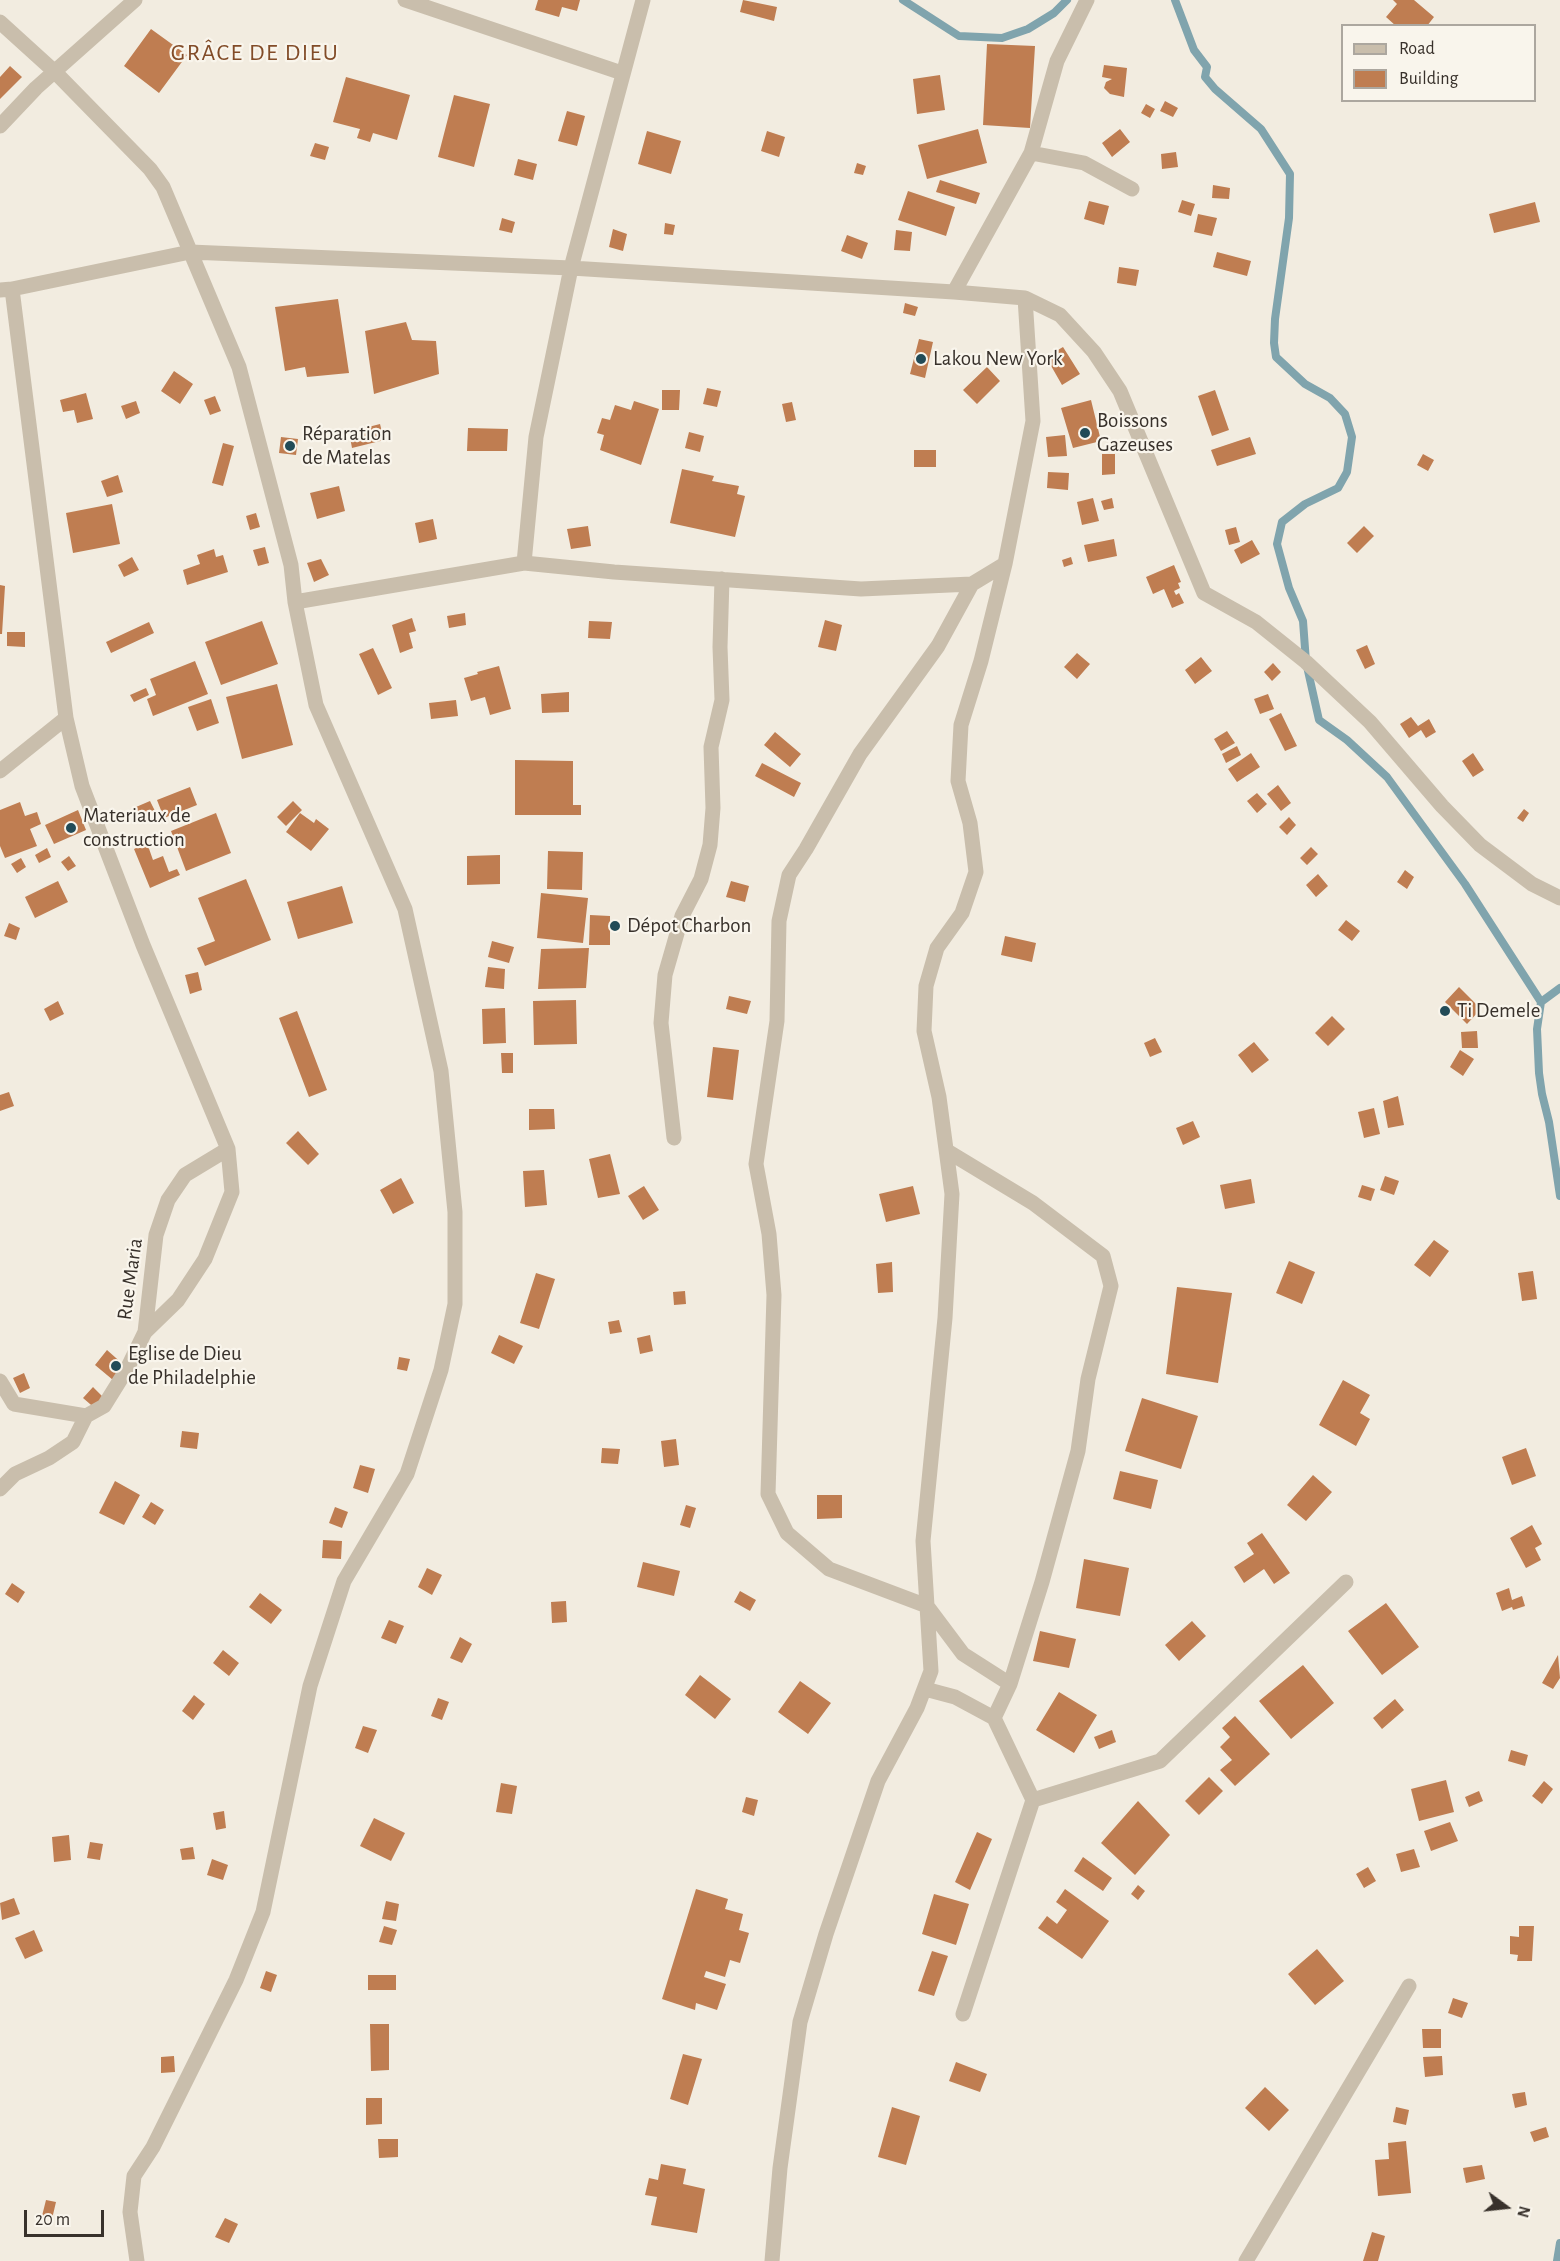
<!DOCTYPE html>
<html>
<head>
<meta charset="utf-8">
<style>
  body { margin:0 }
  #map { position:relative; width:1560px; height:2261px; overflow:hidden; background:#f2ece0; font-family:"Alegreya Sans",sans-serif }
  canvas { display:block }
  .legend { position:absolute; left:1341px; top:24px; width:195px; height:78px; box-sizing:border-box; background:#f9f5ec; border:2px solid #aca79f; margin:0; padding:8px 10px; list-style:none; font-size:18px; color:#38312b }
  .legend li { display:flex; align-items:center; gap:12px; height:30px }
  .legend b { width:30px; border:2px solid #aca79f }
  .north { position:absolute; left:1476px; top:2177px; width:60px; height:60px; -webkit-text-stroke:4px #f9f5ec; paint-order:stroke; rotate:105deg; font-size:16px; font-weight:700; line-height:24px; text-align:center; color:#38312b }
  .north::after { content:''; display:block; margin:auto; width:21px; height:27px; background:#38312b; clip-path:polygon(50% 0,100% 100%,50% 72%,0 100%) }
  .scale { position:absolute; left:24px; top:2210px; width:80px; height:27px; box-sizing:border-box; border:3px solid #38312b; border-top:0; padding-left:8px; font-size:18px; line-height:21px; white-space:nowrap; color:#38312b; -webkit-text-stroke:4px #f9f5ec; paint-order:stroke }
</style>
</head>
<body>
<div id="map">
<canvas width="1560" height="2261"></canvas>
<ul class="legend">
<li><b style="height:8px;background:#c9beac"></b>Road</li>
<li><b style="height:16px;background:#bf7d51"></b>Building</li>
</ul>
<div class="north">N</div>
<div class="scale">20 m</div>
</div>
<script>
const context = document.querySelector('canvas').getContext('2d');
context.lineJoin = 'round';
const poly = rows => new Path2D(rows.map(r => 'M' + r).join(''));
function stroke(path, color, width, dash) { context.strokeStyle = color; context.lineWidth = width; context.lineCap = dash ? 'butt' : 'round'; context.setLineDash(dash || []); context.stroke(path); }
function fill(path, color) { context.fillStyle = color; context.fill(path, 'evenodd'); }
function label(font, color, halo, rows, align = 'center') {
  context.font = font + ' "Alegreya Sans",sans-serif'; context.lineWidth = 4.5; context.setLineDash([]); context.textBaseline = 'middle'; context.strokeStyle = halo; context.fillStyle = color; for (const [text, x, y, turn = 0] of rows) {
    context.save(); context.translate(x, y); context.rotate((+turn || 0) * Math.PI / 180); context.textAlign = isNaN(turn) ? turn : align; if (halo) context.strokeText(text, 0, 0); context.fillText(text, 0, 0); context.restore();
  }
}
stroke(poly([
  [903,0,959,36,1002,38,1028,29,1054,13,1067,0],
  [1175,0,1194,50,1207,67,1205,77,1215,89,1261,129,1290,174,1289,218,1275,319,1274,343,1276,357,1305,384,1330,398,1345,414,1352,437,1347,472,1338,488,1305,504,1282,522,1277,544,1289,588,1303,621,1306,662,1319,720,1347,740,1387,777,1465,884,1541,1002,1560,988],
  [1541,1002,1537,1029,1539,1073,1542,1094,1549,1122,1560,1196],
  [1557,2261,1560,2243]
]), '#80a4ad', 8);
fill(poly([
  [538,0,580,0,577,11,562,7,559,17,535,10],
  [743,0,777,7,774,21,740,12],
  [1393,0,1414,0,1434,17,1427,26,1396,26,1386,17,1397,4],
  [151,29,187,55,159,93,124,66],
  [987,44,1035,46,1030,128,983,125],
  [1104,65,1127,68,1124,97,1110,94,1104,88,1106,82,1112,79,1102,77],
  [10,66,22,77,0,99,0,77],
  [940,75,945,110,917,114,913,79],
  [346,77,410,95,397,140,373,133,370,142,357,138,360,129,333,122],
  [454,95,490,104,474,167,438,157],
  [1165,101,1178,108,1173,117,1160,111],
  [1146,104,1155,109,1150,118,1141,113],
  [567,111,585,116,577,146,558,141],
  [978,129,987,163,927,179,918,145],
  [1120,129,1130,142,1112,157,1102,143],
  [647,131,681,141,671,174,638,164],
  [767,131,785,137,779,157,761,151],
  [315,143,329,147,325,160,310,156],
  [1176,152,1178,167,1162,169,1161,154],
  [518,159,537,164,533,180,514,175],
  [857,163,866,166,863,175,854,173],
  [940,180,980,193,976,204,936,192],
  [1213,185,1230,188,1229,199,1212,198],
  [908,191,955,207,946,236,898,220],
  [1182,200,1195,204,1191,216,1178,212],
  [1089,201,1109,206,1104,225,1084,219],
  [1535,202,1540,222,1494,233,1489,214],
  [1198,214,1217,218,1212,236,1194,232],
  [502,218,515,222,512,233,499,230],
  [665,223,675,225,673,235,664,234],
  [613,229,627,234,623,251,609,247],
  [896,230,912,232,910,251,894,250],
  [847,235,868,243,862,259,841,251],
  [1217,252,1251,261,1247,276,1213,267],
  [1119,267,1139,270,1136,286,1117,283],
  [338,299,349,373,307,377,305,367,285,371,275,307],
  [905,303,918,307,915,316,903,313],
  [406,322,412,340,436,341,439,374,374,394,365,331],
  [919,339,933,342,925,378,910,374],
  [1063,347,1080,374,1062,385,1046,357],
  [987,367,1000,381,977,404,963,390],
  [174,371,193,384,180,404,161,391],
  [707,388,721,391,717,407,703,404],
  [662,390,680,390,679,410,662,410],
  [1215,390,1229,430,1212,436,1198,396],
  [86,393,93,419,77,423,74,410,63,412,60,400],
  [215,396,221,411,210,415,204,400],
  [1091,400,1101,441,1073,448,1061,408],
  [136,401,140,413,126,419,121,406],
  [634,401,659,409,641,465,600,450,604,435,597,433,602,418,610,420,615,405,631,410],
  [792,402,796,420,786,422,782,404],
  [380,424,384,440,352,448,349,432],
  [468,428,508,429,507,451,467,451],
  [689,432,704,436,700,452,685,448],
  [1065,435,1067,456,1048,457,1046,437],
  [281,437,298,439,296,455,279,453],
  [1250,437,1256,454,1217,466,1211,450],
  [223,443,234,446,223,486,212,483],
  [914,450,936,450,936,467,914,467],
  [1102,454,1115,454,1115,474,1102,475],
  [1423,454,1434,460,1428,471,1417,465],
  [682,469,714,476,712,481,739,486,737,494,745,496,735,537,670,523],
  [1048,472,1069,473,1068,490,1047,488],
  [118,475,123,492,107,497,101,481],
  [339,486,345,511,317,519,310,493],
  [1093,498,1099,521,1082,525,1077,502],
  [1112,498,1114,508,1104,510,1101,501],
  [112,504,120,544,73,553,66,513],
  [256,513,260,527,250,530,246,516],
  [433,519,437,539,419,543,415,523],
  [588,526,591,546,571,549,567,529],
  [1364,526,1374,536,1357,553,1347,543],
  [1236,527,1240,542,1229,545,1225,530],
  [1114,539,1117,556,1088,562,1084,545],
  [1252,540,1260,554,1241,564,1234,550],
  [265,547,269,563,258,566,253,550],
  [214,549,216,557,223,555,228,572,187,585,183,570,200,564,197,555],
  [132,557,139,570,124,577,118,565],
  [1071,557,1073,564,1064,567,1062,560],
  [321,559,329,575,314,582,307,563],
  [1174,565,1181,582,1178,583,1180,588,1174,591,1176,595,1179,593,1184,603,1172,608,1164,589,1153,594,1146,577],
  [0,585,5,586,2,634,0,634],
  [465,613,466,625,449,628,447,616],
  [412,618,416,631,409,633,413,648,400,653,392,625],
  [825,620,842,625,836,651,818,647],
  [262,621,278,664,221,685,205,642],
  [589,621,612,622,610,639,588,638],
  [149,622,154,633,111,653,106,642],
  [7,632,25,632,25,647,7,646],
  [1367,645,1375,664,1365,669,1356,650],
  [373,648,392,688,378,695,359,654],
  [1077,653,1090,664,1077,679,1064,667],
  [1201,657,1212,671,1195,684,1185,670],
  [195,661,208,694,153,716,147,699,156,695,150,679],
  [1273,663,1281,672,1272,681,1264,672],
  [499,666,511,709,490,715,485,697,471,701,464,678,478,674,477,672],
  [277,684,293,745,242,759,226,697],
  [146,688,149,695,134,702,130,695],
  [569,692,569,712,542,713,541,694],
  [1268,694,1274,709,1260,714,1254,699],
  [211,699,219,723,197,731,188,707],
  [456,700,458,716,431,719,429,703],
  [1281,713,1297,746,1285,751,1269,719],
  [1411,717,1418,726,1429,719,1436,732,1426,738,1421,730,1409,738,1400,724],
  [1227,731,1235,743,1221,751,1214,739],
  [775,732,801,754,790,767,764,745],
  [1237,746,1241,755,1226,763,1222,754],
  [1251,753,1260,767,1237,782,1228,769],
  [1473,753,1484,770,1473,777,1462,761],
  [515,760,573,761,573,805,581,805,581,815,515,815],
  [762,763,801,783,794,797,755,776],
  [1278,785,1291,803,1281,811,1267,794],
  [190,787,197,805,164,818,157,800],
  [1257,793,1267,804,1257,813,1247,801],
  [150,801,156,813,142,819,136,807],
  [293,801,302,810,286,826,277,817],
  [20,802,25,816,37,812,41,824,30,829,37,846,5,858,0,846,0,810],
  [1524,809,1529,813,1523,822,1517,818],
  [78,810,86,830,54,844,45,825],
  [216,813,231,853,186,871,171,831],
  [300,813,314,823,316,819,329,829,311,851,286,832],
  [1289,817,1296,825,1287,835,1279,827],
  [147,843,153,860,163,856,169,872,177,869,180,875,150,888,134,849],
  [1311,847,1318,854,1307,865,1300,858],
  [47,848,51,857,39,863,35,855],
  [548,851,583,852,582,890,547,889],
  [500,855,500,884,467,885,467,856],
  [69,856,76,866,68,871,61,862],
  [21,858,26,867,17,873,11,864],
  [1405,870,1414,877,1407,889,1397,882],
  [1318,874,1328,886,1316,897,1306,885],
  [246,879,271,940,205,966,197,948,215,941,198,898],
  [58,881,68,902,35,918,25,897],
  [731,881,749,886,745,902,726,897],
  [342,886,353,923,298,939,287,902],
  [541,893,588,898,583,943,537,938],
  [590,915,610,916,610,945,589,945],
  [1346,920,1360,931,1352,941,1338,930],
  [9,923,20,928,16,940,4,936],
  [1005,936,1036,943,1032,962,1001,955],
  [492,941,514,947,509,963,488,957],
  [589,948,586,988,538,989,541,949],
  [488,967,505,969,504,989,485,987],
  [198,972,202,990,190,994,185,975],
  [1459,987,1481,1009,1467,1024,1445,1002],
  [729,996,751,1001,747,1014,726,1009],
  [576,1000,577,1044,534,1045,533,1001],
  [58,1001,64,1014,50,1021,44,1009],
  [505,1008,506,1043,483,1044,482,1009],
  [297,1011,327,1090,309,1097,279,1018],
  [1332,1016,1345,1029,1328,1046,1315,1033],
  [1477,1031,1478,1048,1462,1048,1461,1032],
  [1155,1038,1162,1052,1150,1057,1144,1043],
  [1254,1042,1269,1060,1252,1073,1238,1055],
  [713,1047,739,1050,733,1100,707,1097],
  [1460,1050,1474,1059,1463,1076,1450,1067],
  [501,1053,513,1053,513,1073,502,1073],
  [9,1092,14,1106,0,1111,0,1095],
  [1398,1096,1404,1125,1388,1128,1383,1101],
  [1374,1108,1380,1134,1364,1138,1358,1112],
  [529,1109,554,1109,555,1129,529,1130],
  [1193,1121,1200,1137,1183,1145,1176,1128],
  [298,1131,319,1154,308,1165,286,1143],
  [610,1154,620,1194,598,1198,589,1159],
  [544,1170,547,1205,525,1207,523,1171],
  [1385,1176,1399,1181,1394,1195,1380,1190],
  [401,1178,414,1203,393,1214,380,1190],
  [1251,1179,1255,1203,1225,1209,1220,1185],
  [1362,1185,1375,1189,1371,1201,1358,1197],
  [644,1186,659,1210,643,1220,628,1196],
  [913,1186,920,1214,886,1222,879,1194],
  [1434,1240,1449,1251,1430,1277,1414,1265],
  [1289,1261,1315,1272,1302,1304,1276,1293],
  [892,1262,893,1292,878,1293,876,1264],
  [1533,1271,1537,1299,1522,1301,1518,1273],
  [536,1273,555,1279,539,1329,520,1323],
  [1177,1287,1232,1293,1218,1383,1166,1374],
  [685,1291,686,1304,674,1305,673,1292],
  [619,1320,622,1332,610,1334,608,1322],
  [499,1335,523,1346,514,1364,491,1353],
  [650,1335,653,1351,640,1354,637,1338],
  [107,1350,125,1366,113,1380,95,1365],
  [399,1357,410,1359,407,1371,397,1369],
  [24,1373,30,1388,20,1393,13,1378],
  [1343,1380,1370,1395,1360,1413,1370,1419,1356,1446,1319,1425],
  [93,1387,106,1400,97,1410,83,1398],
  [1142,1398,1198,1416,1181,1469,1125,1451],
  [182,1431,199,1433,197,1449,180,1447],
  [676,1439,679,1465,664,1467,661,1441],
  [602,1448,620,1449,618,1464,601,1463],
  [1526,1448,1536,1476,1512,1485,1502,1457],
  [360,1465,375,1469,368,1493,353,1488],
  [1120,1471,1158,1480,1151,1509,1113,1499],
  [1313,1475,1332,1492,1306,1521,1287,1505],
  [115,1481,140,1495,124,1525,99,1513],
  [817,1495,842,1495,842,1518,817,1519],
  [151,1502,164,1510,155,1525,142,1517],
  [686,1505,696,1508,690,1528,680,1525],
  [335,1507,348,1512,342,1528,329,1523],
  [1532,1525,1542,1544,1535,1548,1541,1560,1526,1568,1510,1538],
  [1262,1533,1290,1573,1274,1584,1264,1569,1244,1583,1234,1567,1254,1554,1247,1543],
  [323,1540,342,1541,341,1559,322,1558],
  [1084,1559,1129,1568,1120,1616,1076,1608],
  [643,1562,680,1571,674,1596,637,1587],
  [427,1568,442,1575,432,1595,418,1587],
  [12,1583,25,1592,18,1603,5,1594],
  [1509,1588,1512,1600,1522,1596,1525,1606,1513,1610,1512,1607,1502,1611,1496,1593],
  [740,1591,756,1600,750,1611,734,1602],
  [260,1593,282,1610,271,1624,249,1607],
  [566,1601,567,1622,552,1623,551,1602],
  [1386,1603,1419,1647,1382,1675,1348,1631],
  [389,1620,404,1626,396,1644,381,1638],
  [1192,1621,1206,1636,1179,1661,1165,1645],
  [1040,1631,1076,1639,1069,1668,1033,1661],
  [460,1637,472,1644,462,1663,450,1658],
  [223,1650,239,1663,229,1676,213,1663],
  [1558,1655,1560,1678,1553,1689,1542,1683],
  [1303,1665,1334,1703,1291,1739,1259,1701],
  [700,1675,731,1699,715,1719,685,1695],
  [800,1681,831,1703,808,1734,778,1712],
  [1059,1692,1097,1715,1074,1753,1036,1730],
  [194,1695,205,1704,193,1720,182,1711],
  [438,1698,449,1702,442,1720,431,1716],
  [1395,1699,1404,1710,1382,1729,1373,1718],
  [1235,1716,1270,1754,1235,1786,1220,1770,1232,1760,1220,1747,1230,1737,1222,1728],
  [363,1726,377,1730,368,1753,355,1748],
  [1112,1730,1116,1742,1099,1749,1094,1737],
  [1511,1750,1528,1755,1525,1766,1508,1761],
  [1209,1777,1223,1791,1199,1815,1185,1801],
  [1446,1780,1454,1812,1419,1821,1411,1789],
  [1544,1781,1553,1789,1542,1804,1532,1796],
  [501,1783,517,1786,512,1814,496,1812],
  [1479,1791,1483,1801,1469,1807,1465,1797],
  [746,1797,758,1800,754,1816,742,1812],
  [1138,1801,1170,1835,1135,1875,1101,1843],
  [224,1811,226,1828,216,1830,213,1813],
  [374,1818,405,1833,391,1861,360,1846],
  [1450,1822,1458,1841,1431,1851,1424,1831],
  [977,1832,992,1839,970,1890,955,1882],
  [69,1835,71,1860,54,1862,52,1837],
  [90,1842,103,1844,100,1860,87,1858],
  [193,1847,195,1859,182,1860,180,1849],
  [1414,1849,1420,1867,1401,1872,1396,1854],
  [1083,1857,1112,1878,1103,1891,1074,1871],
  [212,1859,228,1865,223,1880,207,1875],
  [1368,1867,1376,1881,1364,1888,1356,1874],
  [1138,1885,1145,1891,1138,1900,1131,1894],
  [696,1889,728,1899,725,1909,743,1914,739,1930,749,1933,740,1963,730,1960,725,1977,706,1971,704,1977,726,1984,717,2010,696,2003,695,2010,662,1999],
  [1065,1889,1109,1921,1082,1959,1038,1928,1047,1916,1057,1924,1067,1910,1056,1902],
  [934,1894,969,1904,956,1945,922,1934],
  [14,1898,20,1914,2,1920,0,1903],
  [386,1901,399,1904,396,1921,382,1919],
  [384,1926,397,1930,392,1945,379,1942],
  [1519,1926,1534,1926,1532,1961,1517,1961,1518,1955,1510,1954,1510,1936,1519,1937],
  [34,1930,43,1951,25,1959,15,1938],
  [1317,1949,1344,1981,1315,2005,1288,1974],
  [932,1951,948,1956,934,1996,918,1991],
  [266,1971,277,1975,271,1992,260,1988],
  [368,1975,396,1975,396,1990,368,1990],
  [1453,1998,1468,2003,1462,2018,1448,2013],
  [370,2024,389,2024,389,2070,371,2071],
  [1422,2029,1441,2029,1441,2048,1423,2048],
  [683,2054,702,2059,688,2105,670,2099],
  [174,2056,175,2072,161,2073,161,2057],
  [1442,2056,1443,2075,1425,2077,1423,2057],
  [956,2062,987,2074,980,2092,949,2081],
  [1265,2087,1289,2110,1269,2131,1245,2108],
  [1525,2092,1527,2105,1515,2108,1512,2094],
  [366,2098,382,2098,382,2124,366,2125],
  [892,2107,920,2116,906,2165,878,2157],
  [1396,2107,1409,2110,1406,2125,1393,2122],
  [1546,2127,1549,2137,1534,2142,1530,2132],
  [378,2139,398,2139,398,2157,379,2158],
  [1406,2141,1411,2193,1378,2196,1375,2160,1389,2159,1388,2143],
  [661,2164,686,2169,683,2184,705,2189,697,2233,651,2225,657,2197,645,2195,649,2178,658,2180],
  [1482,2165,1485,2179,1466,2183,1463,2168],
  [46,2200,56,2202,52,2219,42,2216],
  [225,2218,238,2224,229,2243,215,2237],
  [1372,2232,1385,2236,1378,2261,1363,2261]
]), '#bf7d51');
stroke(poly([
  [405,0,622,73],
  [0,22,55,72,150,169,163,187,239,367,291,565,295,602,316,705,405,909,441,1071,455,1212,455,1304,441,1370,407,1474,344,1581,310,1686,263,1912,236,1980,153,2147,134,2176,130,2212,137,2261],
  [0,126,36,88,135,0],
  [1031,153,1084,163,1132,189],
  [12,289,66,718,82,786,143,945,228,1149,232,1192,205,1259,178,1300,145,1332],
  [0,290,12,289,190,252,571,268,954,292,1025,298,1033,421,1005,564,981,661,961,725,958,781,970,823,976,872,962,913,937,948,926,986,924,1031,939,1097,952,1194,945,1318,923,1541,931,1671,917,1708,878,1781,826,1934,800,2022,780,2168,772,2261],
  [954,292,1031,153,1057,61,1087,0],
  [1025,298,1060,315,1094,352,1120,391,1204,593,1256,622,1306,662,1370,722,1442,806,1480,845,1532,884,1560,898],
  [524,563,536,437,571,268,643,0],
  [972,584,938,646,860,754,806,849,789,875,779,921,777,1021,756,1164,769,1234,774,1295,768,1494,787,1533,829,1569,927,1606,963,1654,1010,1684,994,1718,1033,1800,1160,1761,1346,1582],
  [295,602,524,563,614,572,861,589,972,584,1005,564],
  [0,771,66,718],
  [674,1138,661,1023,665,975,682,916,701,879,710,845,713,808,711,747,722,700,720,647,722,579],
  [947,1151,1033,1203,1103,1256,1111,1286,1088,1379,1078,1451,1042,1582,1010,1684],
  [0,1381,14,1404,86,1416],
  [0,1489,15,1474,49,1458,73,1442,86,1416,104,1406,127,1369,145,1332,156,1235,168,1200,185,1175,228,1149],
  [925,1689,955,1697,994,1718],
  [963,2014,1033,1800],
  [1246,2261,1409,1986]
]), '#c9beac', 15);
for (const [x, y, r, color] of [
  [921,359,6,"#224b57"],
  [1085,433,6,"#224b57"],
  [290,446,6,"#224b57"],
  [71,828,6,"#224b57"],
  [615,926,6,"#224b57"],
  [1445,1011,6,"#224b57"],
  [116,1366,6,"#224b57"]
]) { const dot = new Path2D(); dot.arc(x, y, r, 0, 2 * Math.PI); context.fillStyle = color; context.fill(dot); stroke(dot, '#f9f5ec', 2); }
label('21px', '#38312b', '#f9f5ec', [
  ["Lakou New York",933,359],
  ["Boissons",1097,421],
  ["Gazeuses",1097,445],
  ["Réparation",302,434],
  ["de Matelas",302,458],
  ["Materiaux de",83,816],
  ["construction",83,840],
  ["Dépot Charbon",627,926],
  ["Ti Demele",1457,1011],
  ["Eglise de Dieu",128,1354],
  ["de Philadelphie",128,1378]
], 'left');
label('21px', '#38312b', '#f9f5ec', [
  ["Rue Maria",130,1279,-82]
]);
context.letterSpacing = '1.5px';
label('24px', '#824c28', '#f9f5ec', [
  ["GRÂCE DE DIEU",255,53]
]);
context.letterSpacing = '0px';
</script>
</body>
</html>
